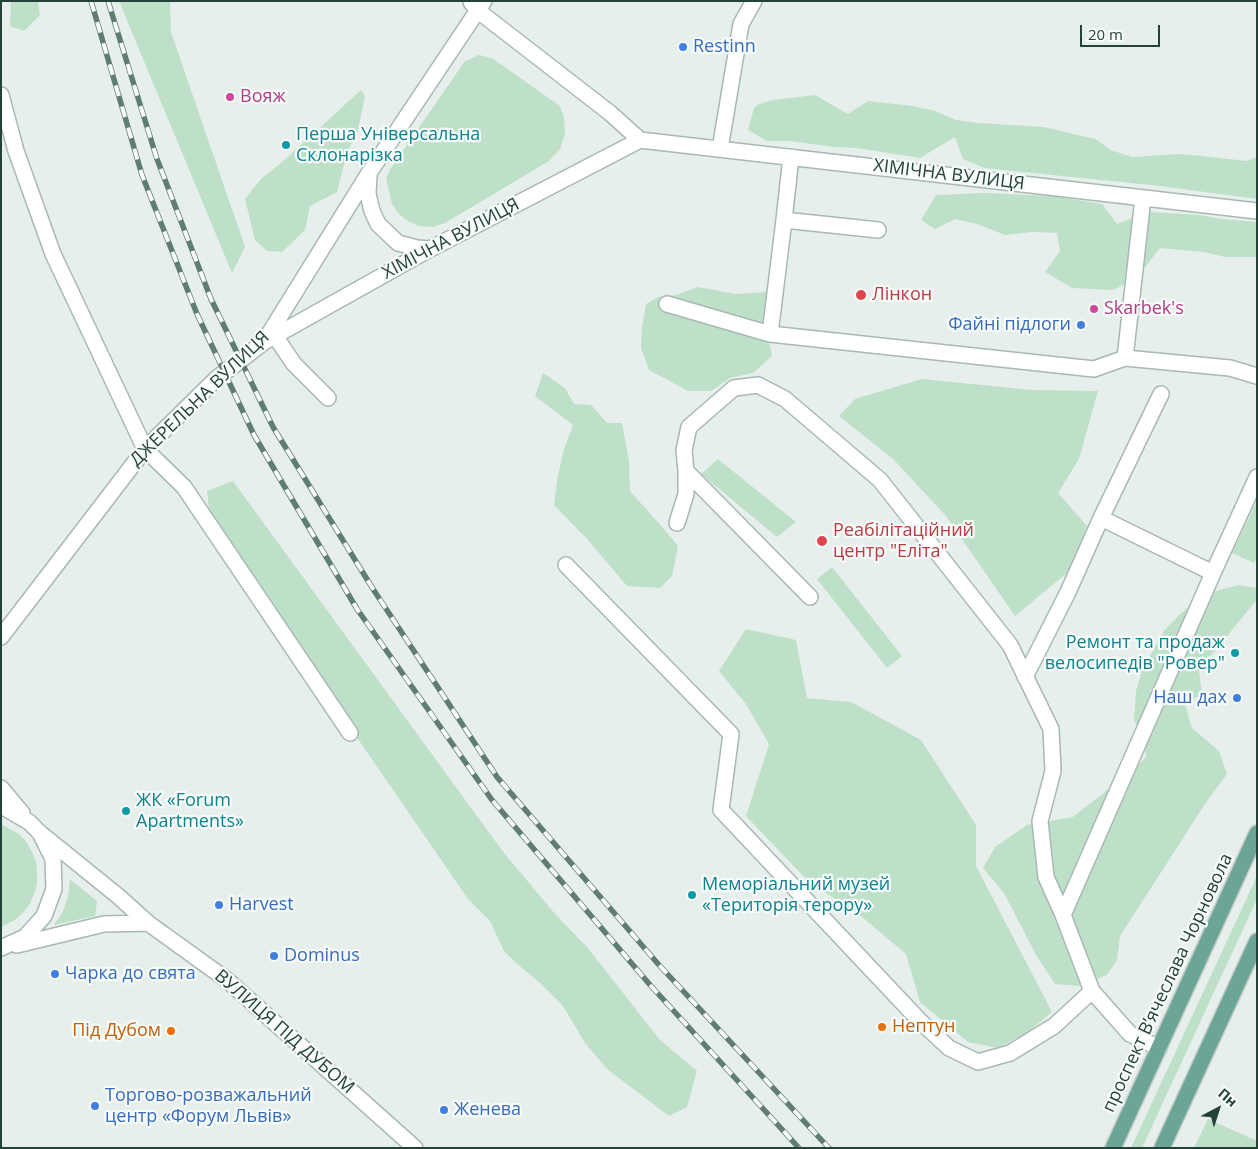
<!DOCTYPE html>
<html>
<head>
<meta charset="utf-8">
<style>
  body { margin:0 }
  #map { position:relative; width:1258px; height:1149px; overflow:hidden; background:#e6efeb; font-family:"Open Sans",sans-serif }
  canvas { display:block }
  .frame { position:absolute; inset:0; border:2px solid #24423a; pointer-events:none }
  .north { position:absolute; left:1193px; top:1084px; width:50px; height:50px; -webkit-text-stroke:4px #f7fbf9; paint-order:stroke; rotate:40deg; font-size:14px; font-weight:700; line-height:20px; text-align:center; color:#24423a }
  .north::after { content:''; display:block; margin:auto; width:18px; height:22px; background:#24423a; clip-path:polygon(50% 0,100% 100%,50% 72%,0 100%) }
  .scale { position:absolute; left:1080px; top:25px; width:80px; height:22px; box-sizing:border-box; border:2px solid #24423a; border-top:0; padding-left:6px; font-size:15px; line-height:18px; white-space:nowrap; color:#24423a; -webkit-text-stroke:4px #f7fbf9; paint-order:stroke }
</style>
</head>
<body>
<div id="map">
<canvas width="1258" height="1149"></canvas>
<div class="frame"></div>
<div class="north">Пн</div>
<div class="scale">20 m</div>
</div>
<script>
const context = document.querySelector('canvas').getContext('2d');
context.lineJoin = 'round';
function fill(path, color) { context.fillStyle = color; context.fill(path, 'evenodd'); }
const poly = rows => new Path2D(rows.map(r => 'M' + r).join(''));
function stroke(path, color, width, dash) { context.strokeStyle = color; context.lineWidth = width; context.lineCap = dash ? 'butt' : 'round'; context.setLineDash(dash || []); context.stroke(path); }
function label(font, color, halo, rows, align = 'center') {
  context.font = font + ' "Open Sans",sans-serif'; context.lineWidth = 4.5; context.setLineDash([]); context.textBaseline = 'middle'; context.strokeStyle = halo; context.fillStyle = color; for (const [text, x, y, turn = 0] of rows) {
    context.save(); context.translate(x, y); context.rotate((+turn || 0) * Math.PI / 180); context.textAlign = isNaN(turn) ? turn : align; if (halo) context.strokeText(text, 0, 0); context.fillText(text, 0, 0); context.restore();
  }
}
fill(poly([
  [11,1,38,1,40,15,24,31,10,26],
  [119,1,170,1,171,32,245,247,232,273],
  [479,55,492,58,560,106,564,117,565,134,560,149,549,161,445,223,433,227,420,226,409,222,399,214,392,204,386,178,391,168,465,61],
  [361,90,365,96,357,135,348,150,337,192,310,206,305,230,282,252,267,251,255,240,245,199,261,179,282,162],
  [815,95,848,114,868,101,913,106,935,111,956,120,978,123,1044,127,1095,139,1111,150,1132,157,1178,154,1201,156,1247,161,1257,157,1257,199,1160,186,984,168,963,159,955,137,920,158,857,148,834,147,790,141,767,141,748,130,754,108,759,104,773,100],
  [984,193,1053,196,1102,204,1117,224,1148,212,1200,215,1221,219,1257,222,1257,257,1225,257,1203,252,1160,248,1136,279,1113,290,1072,288,1045,272,1060,251,1057,233,1032,232,1005,235,977,224,955,219,935,229,921,220,936,195],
  [698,287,736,294,766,292,766,326,772,356,753,373,730,378,711,391,688,391,649,370,641,348,642,327,646,304,658,297,676,295],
  [543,373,565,388,574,404,591,405,607,423,622,423,629,461,630,491,663,528,678,546,672,576,660,588,627,586,588,540,554,505,557,480,564,449,573,425,535,396],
  [922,379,1032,390,1098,391,1079,459,1058,493,1087,526,1068,572,1015,616,946,516,893,459,839,416,855,399],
  [718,459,796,522,777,537,701,474],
  [233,481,450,779,504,853,556,915,587,947,660,1040,697,1071,687,1107,669,1116,607,1069,585,1043,563,1006,540,983,515,962,504,951,490,921,468,899,327,694,274,604,236,560,211,525,207,491],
  [1257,501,1257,557,1254,563,1232,553],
  [832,567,902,656,887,668,817,579],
  [1238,585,1257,588,1257,598,1255,602,1199,670,1202,696,1184,701,1192,728,1219,751,1227,774,1207,801,1120,936,1117,960,1107,975,1080,986,1055,984,1036,955,1004,893,983,868,995,847,1027,825,1073,817,1134,769,1146,757,1142,731,1134,721,1136,691,1142,670,1164,631,1179,615,1196,601,1216,591],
  [746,629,796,640,807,698,851,702,921,740,976,825,976,866,1052,1012,1028,1032,998,1048,968,1042,920,1002,906,954,862,917,808,881,746,816,769,744,746,704,719,671],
  [1,824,19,834,27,843,32,852,36,862,37,873,37,884,34,894,30,904,23,913,15,920,1,927],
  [1257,876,1257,899,1142,1148,1131,1148],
  [70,879,97,901,95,916,54,925,63,911,68,896],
  [1208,1119,1257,1141,1257,1148,1194,1148]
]), '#bfe0c8');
const minor = poly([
  [471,2,477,10,610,113,640,140],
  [1,95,16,151,53,254,145,449,184,487,350,733],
  [720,149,741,24,754,1],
  [791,157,784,220,878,230],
  [369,175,368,194,372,211,378,224,398,243,417,248,430,249],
  [667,304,770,334,1094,369,1125,358,1230,368,1257,376],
  [770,334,784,220],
  [275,336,294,364,328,398],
  [264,342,430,249,640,140,1257,211],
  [1125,358,1143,198],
  [1101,518,1213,573],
  [677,523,686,494,686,471],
  [566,565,731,734,721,810,919,1020,949,1048,978,1062,1010,1053,1054,1026,1092,991],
  [810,597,686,471,684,450,689,427,734,388,758,385,785,399,880,480,1010,645,1051,729,1053,771,1040,821,1046,877,1063,915,1092,991,1130,1034,1159,1048],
  [1,637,145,449,216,379,264,342,369,173,484,1],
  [1025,677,1068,592,1101,518,1161,394],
  [1,788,22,813],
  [1,807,5,808,29,822,40,833,53,859,54,889,44,916,25,937,1,948],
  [40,833,118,896,148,923,227,980,415,1148],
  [1063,915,1213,573,1257,477],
  [17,945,104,924,148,923]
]);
const major = poly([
  [1113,1148,1257,833],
  [1162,1148,1257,941]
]);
stroke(minor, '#a8b8b2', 18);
stroke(major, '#c2cac8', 18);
stroke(minor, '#fff', 15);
stroke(major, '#6aa596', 15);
const rail = poly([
  [91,1,142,175,197,314,254,435,357,609,492,800,651,986,799,1148],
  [108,1,157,159,211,299,273,427,373,589,497,777,659,965,829,1148]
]);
stroke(rail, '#5f7d75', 5.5);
stroke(rail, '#f7fbf9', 4, [11]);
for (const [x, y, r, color] of [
  [683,47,5,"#3f7fe0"],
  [230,97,5,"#d1479c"],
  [286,145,5,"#0f9aa8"],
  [861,295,6,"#e0444e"],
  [1094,309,5,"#d1479c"],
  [1081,325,5,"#3f7fe0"],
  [822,541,6,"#e0444e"],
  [1235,653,5,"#0f9aa8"],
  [1237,698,5,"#3f7fe0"],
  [126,811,5,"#0f9aa8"],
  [692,895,5,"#0f9aa8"],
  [219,905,5,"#3f7fe0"],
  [274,956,5,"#3f7fe0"],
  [55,974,5,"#3f7fe0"],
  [882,1027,5,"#e8710a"],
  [171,1031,5,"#e8710a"],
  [95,1106,5,"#3f7fe0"],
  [444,1110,5,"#3f7fe0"]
]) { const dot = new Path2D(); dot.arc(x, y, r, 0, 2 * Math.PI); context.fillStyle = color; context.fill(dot); stroke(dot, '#f7fbf9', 2); }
label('18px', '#366cbe', '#f7fbf9', [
  ["Restinn",693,47],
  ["Файні підлоги",1071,325,"right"],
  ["Наш дах",1227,698,"right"],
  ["Harvest",229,905],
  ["Dominus",284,956],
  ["Чарка до свята",65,974],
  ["Торгово-розважальний",105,1096],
  ["центр «Форум Львів»",105,1117],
  ["Женева",454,1110]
], 'left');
label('18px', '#b23c85', '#f7fbf9', [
  ["Вояж",240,97],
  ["Skarbek's",1104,309]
], 'left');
label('18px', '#0d838f', '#f7fbf9', [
  ["Перша Універсальна",296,135],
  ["Склонарізка",296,156],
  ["Ремонт та продаж",1225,643,"right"],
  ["велосипедів \"Ровер\"",1225,664,"right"],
  ["ЖК «Forum",136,801],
  ["Apartments»",136,822],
  ["Меморіальний музей",702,885],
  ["«Територія терору»",702,906]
], 'left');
label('18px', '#24423a', '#f7fbf9', [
  ["ХІМІЧНА ВУЛИЦЯ",949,175,7],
  ["ХІМІЧНА ВУЛИЦЯ",451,239,-28],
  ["ДЖЕРЕЛЬНА ВУЛИЦЯ",200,399,-44],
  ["проспект Вʼячеслава Чорновола",1168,983,-65],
  ["ВУЛИЦЯ ПІД ДУБОМ",284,1032,41]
]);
label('18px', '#be3a42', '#f7fbf9', [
  ["Лінкон",872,295],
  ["Реабілітаційний",833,531],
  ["центр \"Еліта\"",833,552]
], 'left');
label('18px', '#c56008', '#f7fbf9', [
  ["Нептун",892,1027],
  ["Під Дубом",161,1031,"right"]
], 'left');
</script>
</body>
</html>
